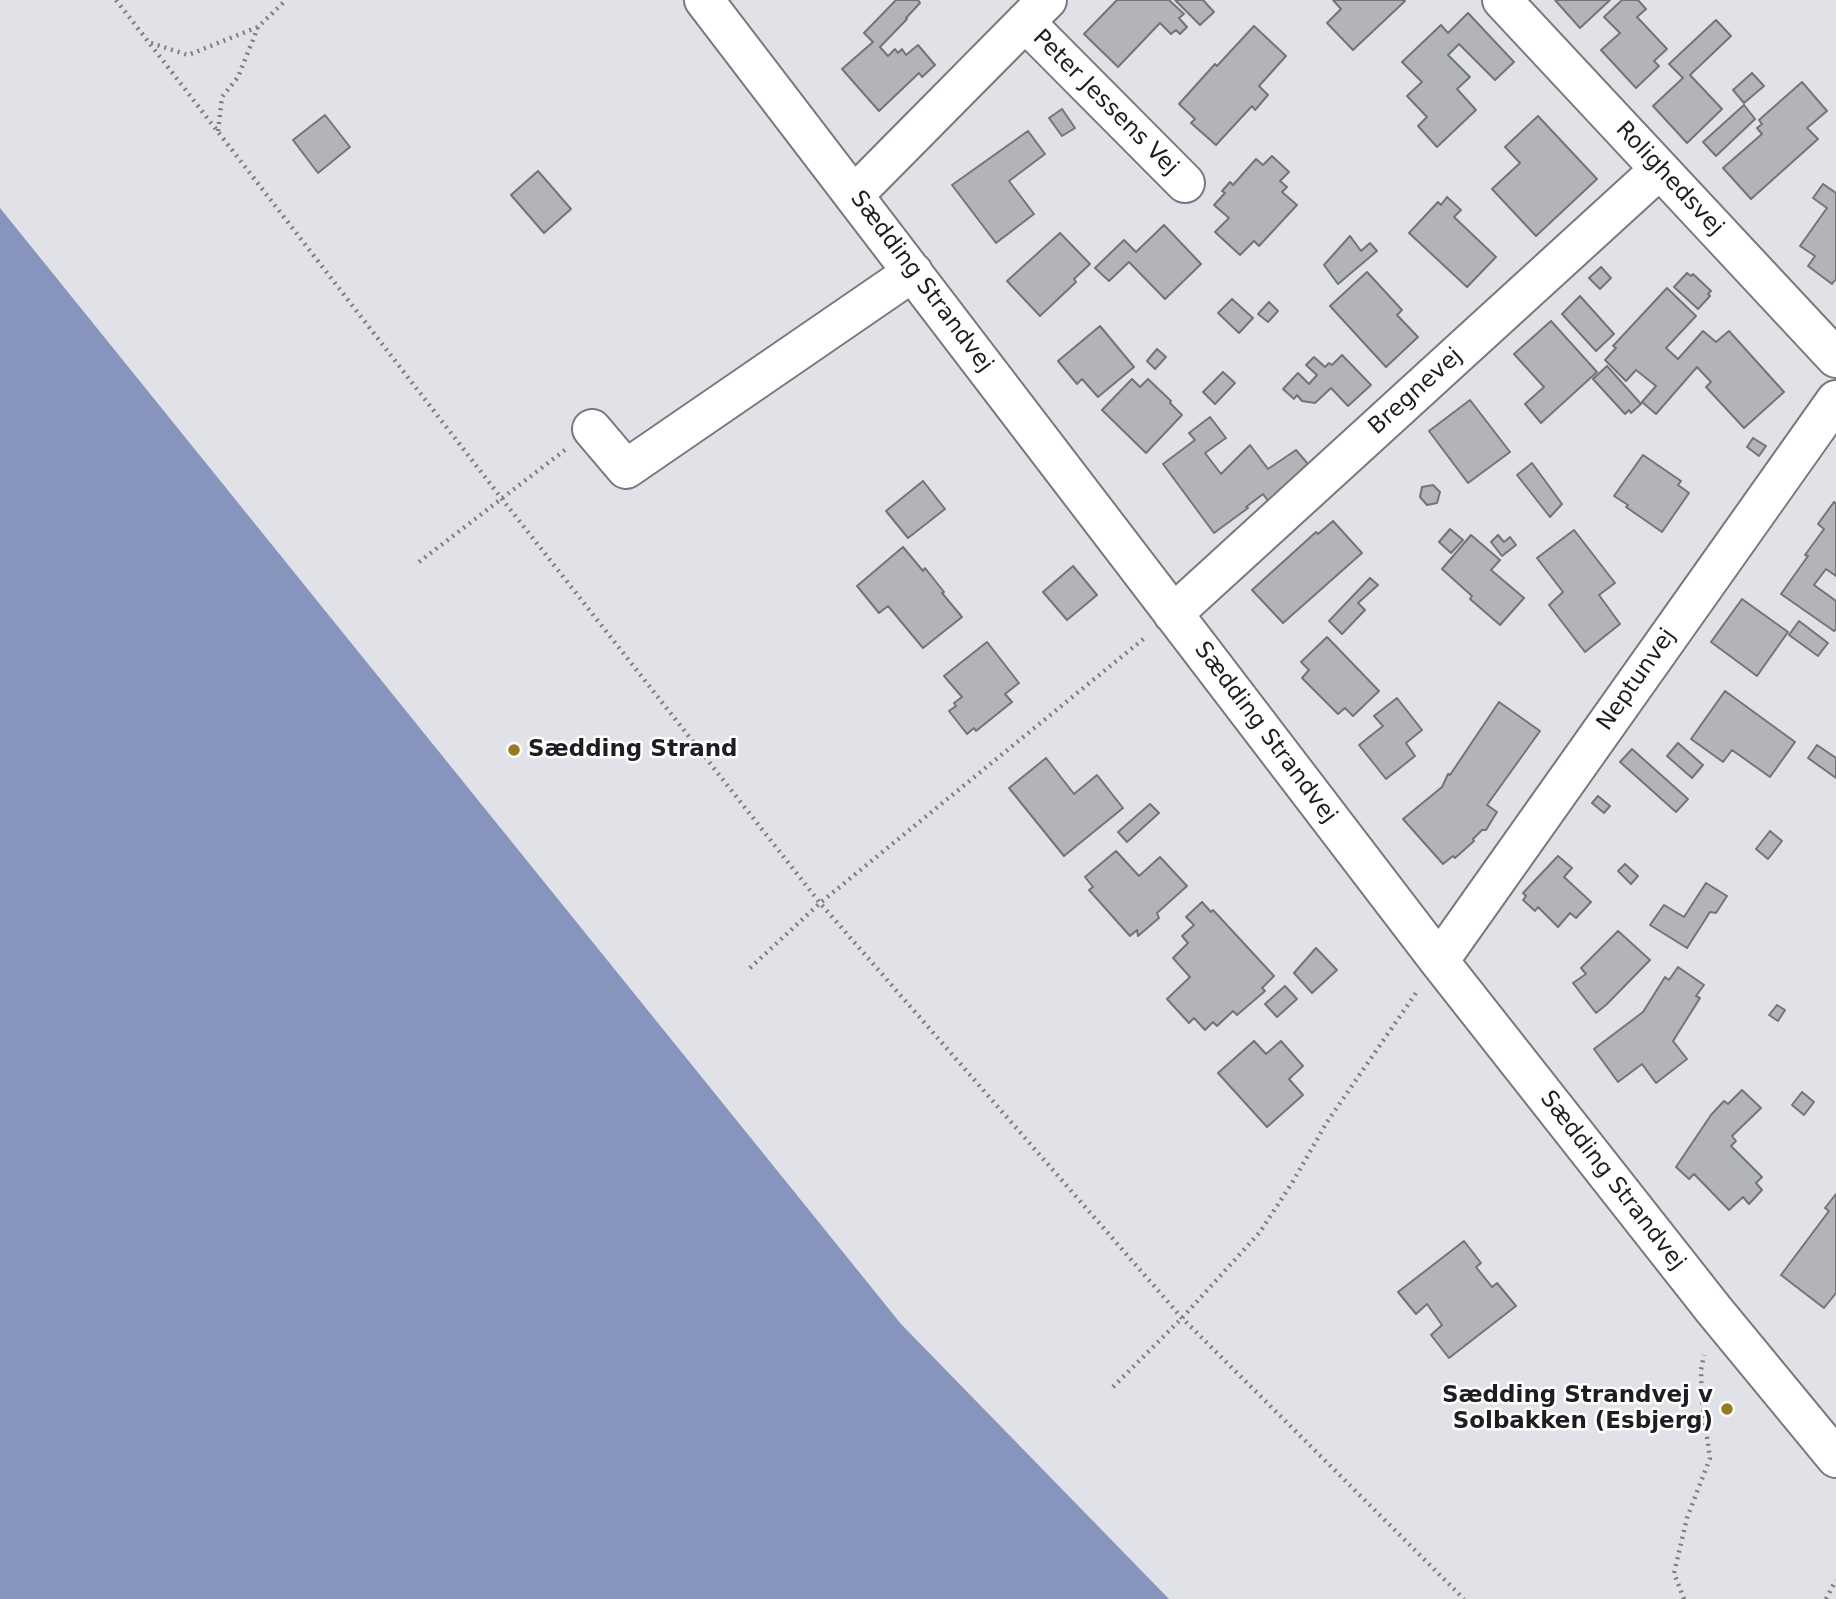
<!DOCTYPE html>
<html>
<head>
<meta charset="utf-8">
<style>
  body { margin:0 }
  canvas { display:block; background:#e1e2e7 }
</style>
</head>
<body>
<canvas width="1836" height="1599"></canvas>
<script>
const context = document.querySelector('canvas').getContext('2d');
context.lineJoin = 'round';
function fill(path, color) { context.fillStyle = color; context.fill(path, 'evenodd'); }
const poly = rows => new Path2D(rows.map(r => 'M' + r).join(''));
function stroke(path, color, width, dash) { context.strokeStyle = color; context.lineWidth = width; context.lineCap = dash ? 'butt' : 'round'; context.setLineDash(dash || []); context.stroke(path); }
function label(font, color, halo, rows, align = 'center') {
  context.font = font + ' "DejaVu Sans",sans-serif'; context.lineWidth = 5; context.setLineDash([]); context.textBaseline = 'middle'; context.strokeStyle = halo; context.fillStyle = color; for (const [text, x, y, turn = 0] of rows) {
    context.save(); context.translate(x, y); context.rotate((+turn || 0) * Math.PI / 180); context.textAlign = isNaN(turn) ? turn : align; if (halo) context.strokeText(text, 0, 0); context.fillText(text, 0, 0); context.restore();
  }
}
fill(poly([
  [0,208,901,1324,1169,1599,0,1599]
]), '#8794bd');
const building = poly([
  [896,0,918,0,920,3,906,18,907,19,880,47,888,56,895,49,898,53,902,49,906,55,918,45,935,65,922,77,919,73,879,111,842,69,873,42,864,33,896,0],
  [1117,0,1169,0,1184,14,1179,18,1187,27,1180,34,1176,30,1171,34,1160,23,1118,67,1084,34,1117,0],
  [1175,0,1203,0,1214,12,1200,25,1175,0],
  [1333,0,1404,0,1405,1,1353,50,1327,23,1341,9,1333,0],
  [1555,0,1610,0,1580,28,1555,0],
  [1622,0,1638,0,1646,9,1637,17,1667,49,1654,61,1659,66,1636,88,1601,50,1620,33,1604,17,1622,0],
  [1468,13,1514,62,1495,80,1459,44,1448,55,1470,77,1457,89,1476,110,1437,147,1418,126,1427,117,1407,96,1422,82,1402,62,1441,25,1448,33,1468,13],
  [1716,20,1731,36,1690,75,1722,109,1687,143,1653,106,1683,78,1669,64,1716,20],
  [1254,26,1286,56,1259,86,1268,95,1255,110,1252,106,1216,145,1191,123,1195,119,1179,104,1215,64,1217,66,1254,26],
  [1752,73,1764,86,1744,103,1733,90,1752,73],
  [1802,82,1827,111,1807,128,1818,139,1751,199,1723,168,1762,134,1757,128,1762,124,1759,120,1802,82],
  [1744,105,1755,119,1716,156,1703,142,1744,105],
  [1062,109,1075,128,1062,136,1049,118,1062,109],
  [325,115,350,147,318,173,293,140,325,115],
  [1538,116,1597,179,1536,236,1492,189,1520,163,1505,147,1538,116],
  [1028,131,1045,154,1009,181,1034,214,996,243,952,185,1028,131],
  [1272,156,1289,172,1280,181,1287,187,1282,192,1297,205,1259,246,1254,241,1240,255,1215,232,1229,218,1214,205,1225,193,1222,191,1230,182,1233,185,1256,159,1263,165,1272,156],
  [538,171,571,209,544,233,511,195,538,171],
  [1823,184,1836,193,1836,279,1832,284,1808,266,1815,256,1800,246,1827,208,1813,198,1823,184],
  [1447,197,1461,210,1454,217,1496,257,1467,287,1409,233,1438,202,1441,205,1447,197],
  [1164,225,1201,264,1165,299,1129,262,1109,281,1095,268,1124,240,1136,252,1164,225],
  [1060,233,1090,264,1074,279,1076,282,1040,316,1007,281,1060,233],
  [1350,236,1361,251,1370,243,1377,251,1338,284,1324,265,1350,236],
  [1601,267,1611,278,1600,289,1589,278,1601,267],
  [1367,272,1402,310,1397,315,1418,337,1386,367,1330,306,1367,272],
  [1687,273,1691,276,1693,274,1711,291,1708,294,1710,296,1698,309,1674,287,1687,273],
  [1667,288,1696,316,1666,348,1678,359,1703,331,1716,342,1729,331,1784,392,1744,428,1706,387,1711,382,1697,367,1656,414,1642,402,1656,386,1636,370,1626,381,1605,360,1616,348,1613,346,1667,288],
  [1580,296,1614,334,1596,351,1562,314,1580,296],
  [1232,299,1253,318,1239,333,1218,313,1232,299],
  [1269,302,1278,311,1268,322,1258,314,1269,302],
  [1551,321,1597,372,1541,423,1525,404,1544,387,1514,354,1551,321],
  [1100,326,1134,367,1098,397,1082,379,1077,384,1058,361,1100,326],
  [1157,349,1166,357,1155,369,1147,361,1157,349],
  [1342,355,1371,385,1348,406,1331,388,1315,403,1302,401,1297,395,1294,399,1283,389,1298,373,1309,384,1317,375,1306,365,1314,357,1325,367,1329,363,1332,365,1342,355],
  [1607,366,1641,404,1631,413,1629,410,1625,414,1593,379,1607,366],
  [1223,372,1235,383,1215,404,1203,392,1223,372],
  [1132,379,1140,387,1148,379,1171,401,1170,403,1182,415,1146,453,1102,410,1132,379],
  [1470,400,1510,452,1468,483,1429,431,1470,400],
  [1210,417,1226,438,1205,453,1221,474,1250,445,1268,469,1296,450,1308,464,1268,501,1263,494,1246,507,1248,508,1214,533,1163,464,1195,440,1189,433,1210,417],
  [1753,438,1766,446,1759,456,1747,447,1753,438],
  [1643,455,1681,481,1678,485,1689,493,1662,532,1626,507,1628,505,1614,496,1643,455],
  [1532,463,1562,504,1550,517,1517,475,1532,463],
  [923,481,945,509,908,538,886,511,923,481],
  [1433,485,1440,492,1437,503,1427,505,1420,497,1422,487,1433,485],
  [1834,502,1836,504,1836,576,1826,569,1814,585,1836,601,1836,629,1834,631,1781,594,1808,556,1805,555,1824,529,1818,524,1834,502],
  [1333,521,1362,553,1283,623,1252,590,1316,532,1318,534,1333,521],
  [1450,529,1463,540,1451,553,1439,542,1450,529],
  [1574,530,1615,583,1599,595,1620,624,1585,652,1549,605,1563,592,1537,558,1574,530],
  [1471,535,1500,560,1491,570,1524,598,1500,625,1470,599,1472,596,1442,569,1471,535],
  [1498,535,1504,542,1510,537,1516,545,1502,556,1491,542,1498,535],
  [903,547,923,571,925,568,944,592,942,593,962,617,923,648,888,606,879,613,857,586,903,547],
  [1073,566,1097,595,1067,620,1043,592,1073,566],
  [1370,578,1378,585,1358,603,1365,610,1342,634,1329,621,1370,578],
  [1742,599,1788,632,1757,676,1711,642,1742,599],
  [1799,621,1828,643,1818,656,1789,635,1799,621],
  [1327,637,1379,691,1353,716,1345,708,1338,714,1302,678,1309,670,1301,662,1327,637],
  [987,642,1019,683,1005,694,1012,702,976,731,974,728,967,734,949,711,956,706,954,703,962,697,944,676,987,642],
  [1725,691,1795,742,1770,777,1732,750,1723,762,1691,739,1725,691],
  [1397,698,1422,730,1406,743,1415,756,1386,779,1359,745,1383,726,1374,716,1397,698],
  [1499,702,1540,731,1487,805,1497,812,1486,830,1482,830,1473,839,1474,841,1455,858,1453,856,1443,864,1403,819,1442,787,1448,774,1450,775,1499,702],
  [1678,743,1703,765,1692,778,1667,756,1678,743],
  [1817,745,1836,758,1836,778,1808,758,1817,745],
  [1632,749,1688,799,1676,812,1620,762,1632,749],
  [1046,758,1074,794,1097,775,1123,808,1064,856,1009,788,1046,758],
  [1598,796,1610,806,1604,813,1592,803,1598,796],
  [1150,804,1159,813,1127,842,1118,832,1150,804],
  [1770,831,1782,841,1768,859,1756,849,1770,831],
  [1116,851,1139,876,1160,857,1187,886,1157,913,1159,918,1138,936,1137,930,1130,936,1089,890,1093,887,1085,877,1116,851],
  [1558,856,1572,868,1564,877,1591,902,1576,918,1570,913,1558,927,1538,907,1535,911,1523,900,1526,896,1523,893,1558,856],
  [1625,864,1638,876,1631,884,1618,871,1625,864],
  [1706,883,1727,896,1716,913,1710,912,1687,948,1650,925,1664,905,1684,917,1706,883],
  [1202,902,1211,912,1213,910,1274,976,1262,988,1265,991,1237,1015,1233,1011,1217,1026,1213,1022,1205,1030,1194,1018,1189,1023,1167,999,1190,977,1173,958,1188,943,1182,936,1194,925,1186,917,1202,902],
  [1618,931,1650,960,1606,1005,1596,1013,1573,983,1586,974,1581,968,1618,931],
  [1316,948,1337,970,1312,993,1294,973,1316,948],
  [1678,967,1704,985,1696,996,1700,998,1673,1041,1687,1059,1656,1083,1642,1064,1618,1082,1594,1049,1643,1012,1665,977,1669,980,1678,967],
  [1285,986,1297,999,1277,1017,1265,1004,1285,986],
  [1777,1005,1785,1010,1778,1021,1769,1015,1777,1005],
  [1254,1041,1266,1054,1281,1041,1303,1066,1289,1079,1303,1095,1267,1127,1218,1073,1254,1041],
  [1742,1090,1761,1108,1732,1136,1736,1141,1731,1146,1762,1177,1756,1183,1762,1190,1749,1204,1743,1197,1729,1210,1694,1174,1689,1179,1676,1167,1711,1115,1724,1101,1728,1104,1742,1090],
  [1802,1092,1814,1102,1804,1115,1792,1105,1802,1092],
  [1836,1194,1836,1293,1824,1308,1781,1275,1829,1211,1825,1208,1836,1194],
  [1464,1241,1481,1263,1476,1267,1492,1287,1497,1283,1516,1306,1449,1358,1431,1335,1442,1325,1427,1304,1416,1314,1398,1292,1464,1241]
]);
fill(building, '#b3b4b9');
stroke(building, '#727478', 2);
const minor = poly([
  [704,0,1439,961,1714,1310,1836,1458],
  [1502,0,1836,358],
  [1025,22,1185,183],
  [854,195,1047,0],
  [592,429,626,469,913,272],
  [1173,614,1659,170],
  [1439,961,1836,400]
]);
stroke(minor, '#77797d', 42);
stroke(poly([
  [116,0,502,499,820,903,1182,1318,1464,1599],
  [151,43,188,55,258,27,286,0],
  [218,131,222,97,238,77,258,27],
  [419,562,565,450],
  [750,968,820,903,1147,636],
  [1113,1387,1182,1318,1260,1232,1292,1183,1327,1122,1418,990],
  [1684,1599,1674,1573,1687,1518,1710,1458,1702,1401,1701,1370,1704,1355],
  [1826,1599,1836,1580]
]), '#7e7e82', 4.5, [2, 5]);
stroke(minor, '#fff', 38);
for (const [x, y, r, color] of [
  [514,750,7,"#957a21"],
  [1727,1409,7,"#957a21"]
]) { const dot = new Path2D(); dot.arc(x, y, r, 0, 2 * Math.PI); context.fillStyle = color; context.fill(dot); stroke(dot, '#fff', 2.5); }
label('23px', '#1e1e20', '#fff', [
  ["Peter Jessens Vej",1105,103,45],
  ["Rolighedsvej",1669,179,47],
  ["Sædding Strandvej",921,282,53],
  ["Bregnevej",1416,392,-42],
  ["Neptunvej",1637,680,-55],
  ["Sædding Strandvej",1265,733,53],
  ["Sædding Strandvej",1612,1181,52]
]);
label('bold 23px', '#1e1e20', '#fff', [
  ["Sædding Strand",528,750],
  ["Sædding Strandvej v",1713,1396,"right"],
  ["Solbakken (Esbjerg)",1713,1422,"right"]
], 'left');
</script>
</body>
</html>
